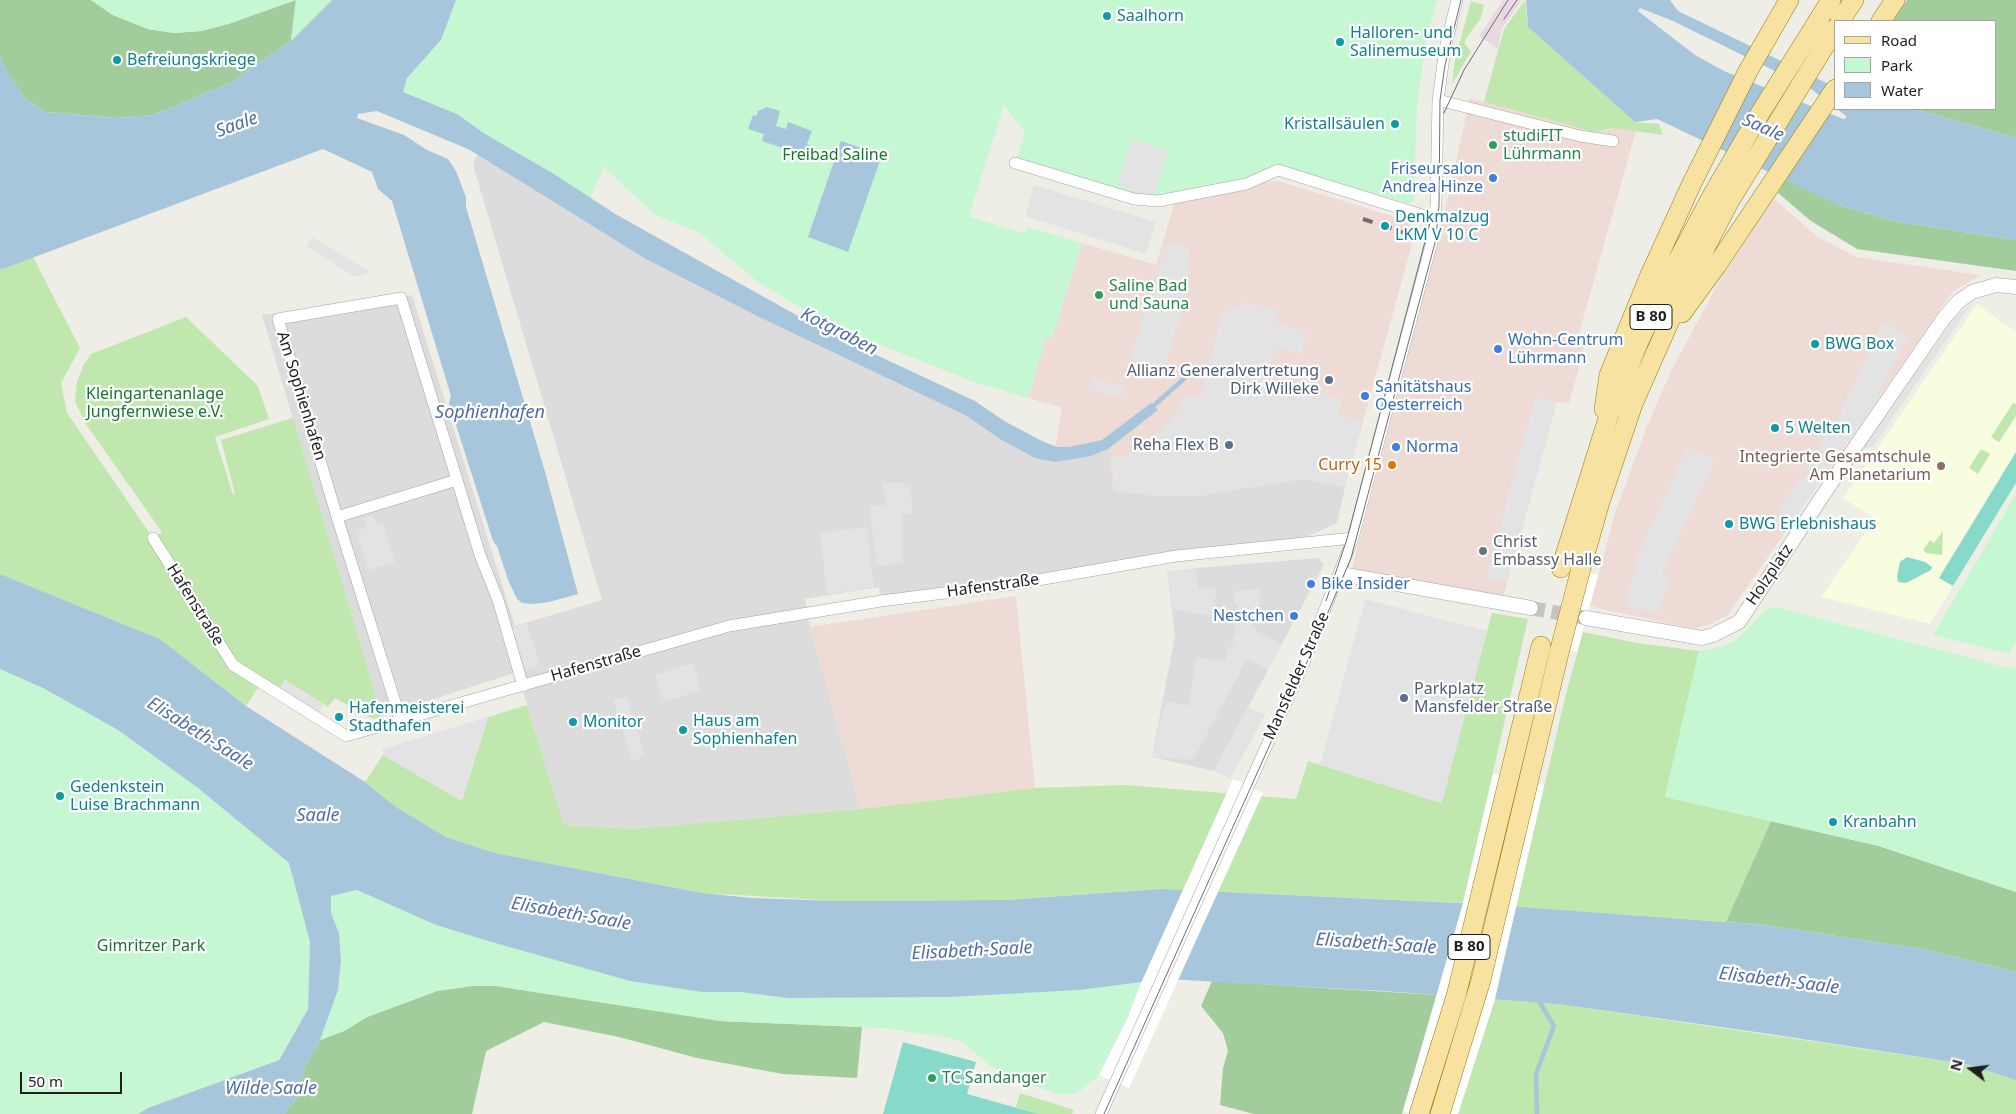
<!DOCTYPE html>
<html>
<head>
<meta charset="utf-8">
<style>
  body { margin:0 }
  #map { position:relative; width:2016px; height:1114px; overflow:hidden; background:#efeee6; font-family:"Noto Sans",sans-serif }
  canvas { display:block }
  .legend { position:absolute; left:1834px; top:20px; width:162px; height:90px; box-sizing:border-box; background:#fff; border:1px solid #a5a5a5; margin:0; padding:6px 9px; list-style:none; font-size:15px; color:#1f1f1f }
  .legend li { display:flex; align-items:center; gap:10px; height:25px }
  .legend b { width:25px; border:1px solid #a5a5a5 }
  .north { position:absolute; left:1946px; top:1044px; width:50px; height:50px; -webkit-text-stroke:4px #fff; paint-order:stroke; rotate:285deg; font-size:14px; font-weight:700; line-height:20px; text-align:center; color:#1f1f1f }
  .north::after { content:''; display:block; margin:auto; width:18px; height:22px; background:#1f1f1f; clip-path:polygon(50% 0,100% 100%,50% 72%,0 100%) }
  .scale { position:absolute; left:20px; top:1072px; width:102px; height:22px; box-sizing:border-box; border:2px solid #1f1f1f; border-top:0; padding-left:6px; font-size:15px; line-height:18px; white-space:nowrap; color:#1f1f1f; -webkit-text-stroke:4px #fff; paint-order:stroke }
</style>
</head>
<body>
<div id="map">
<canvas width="2016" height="1114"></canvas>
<ul class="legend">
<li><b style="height:6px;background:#f7e2a2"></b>Road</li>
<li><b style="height:14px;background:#c5f7d2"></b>Park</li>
<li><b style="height:14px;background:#a8c6db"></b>Water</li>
</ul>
<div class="north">N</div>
<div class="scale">50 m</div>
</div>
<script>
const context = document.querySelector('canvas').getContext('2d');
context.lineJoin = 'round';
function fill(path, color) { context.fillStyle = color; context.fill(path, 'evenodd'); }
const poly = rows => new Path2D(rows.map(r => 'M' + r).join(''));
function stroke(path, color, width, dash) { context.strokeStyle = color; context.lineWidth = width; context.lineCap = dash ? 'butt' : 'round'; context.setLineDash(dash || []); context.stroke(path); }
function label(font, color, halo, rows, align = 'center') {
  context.font = font + ' "Noto Sans",sans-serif'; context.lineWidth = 4.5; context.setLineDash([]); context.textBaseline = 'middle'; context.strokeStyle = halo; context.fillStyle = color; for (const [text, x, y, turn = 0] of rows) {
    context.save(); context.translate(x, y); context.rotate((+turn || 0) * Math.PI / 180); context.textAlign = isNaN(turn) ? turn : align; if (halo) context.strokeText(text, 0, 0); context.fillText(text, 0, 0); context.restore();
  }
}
fill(poly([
  [481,145,789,322,1032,449,1110,440,1112,481,1114,491,1197,496,1301,479,1320,481,1345,487,1337,523,1289,545,881,601,879,587,805,599,810,627,861,809,631,829,564,825,517,672,382,716,262,315,412,295,515,626,602,600,473,165],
  [1319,558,1324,565,1214,771,1152,757,1175,635,1167,572,1196,568]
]), '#dddcdc');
fill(poly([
  [1470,98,1594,132,1612,128,1636,131,1578,337,1586,342,1569,403,1557,402,1503,598,1351,572,1439,238],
  [1279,181,1405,220,1411,225,1414,237,1345,487,1301,479,1197,496,1158,496,1114,491,1112,481,1110,441,1054,453,1062,408,1028,398,1046,337,1052,338,1082,243,1156,265,1176,198,1246,184],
  [1773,198,1818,237,1856,257,1980,275,1953,292,1944,304,1727,616,1708,625,1694,628,1678,626,1590,606,1616,510,1647,426,1672,369,1720,280],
  [1016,596,1035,788,861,809,810,627]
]), '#efdbd6');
fill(poly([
  [1503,0,1522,0,1502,28,1498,49,1479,36]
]), '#e8d8e2');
fill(poly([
  [1977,304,2016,332,2016,483,1930,624,1821,597,1875,519,1843,498]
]), '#f8fde0');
fill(poly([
  [1525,0,1528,27,1635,122,1659,124,1663,135,1612,128,1594,132,1484,102,1504,29],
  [1471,1,1484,5,1481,18,1465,40,1465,44,1471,51,1452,84,1455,60],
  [33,257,80,348,61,383,67,413,153,538,162,532,85,423,75,401,77,382,83,366,91,354,186,317,258,386,269,419,215,437,233,495,235,494,221,440,293,418,382,716,373,719,335,698,328,707,285,680,276,693,260,685,246,706,160,639,0,574,0,270],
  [2013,403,2016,404,2016,416,1999,442,1991,437],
  [1981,449,1990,454,1978,474,1969,468],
  [1943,531,1942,555,1926,553,1923,550,1930,540,1934,543],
  [1492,613,1528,619,1463,903,1160,889,1006,900,839,901,702,893,495,853,446,837,396,807,365,782,383,755,462,801,488,717,527,705,564,825,631,829,861,809,1035,788,1125,785,1296,799,1308,761,1441,803],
  [1583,632,1637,643,1699,651,1665,797,1771,821,1726,922,1516,907,1565,698],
  [1495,999,1558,1004,1966,1064,2016,1080,2016,1114,1458,1114],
  [1020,1093,1074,1110,1072,1114,1039,1114,1016,1107]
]), '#c0e7ae');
fill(poly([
  [0,0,91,0,113,15,148,29,174,33,201,31,228,24,296,0,291,41,230,83,153,115,117,118,46,112,37,107,24,97,10,77,0,57],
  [1907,0,2016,0,2016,138,1915,109,1995,109,1995,21,1893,21],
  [1786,179,1838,205,1893,221,2016,240,2016,271,1857,249,1811,221,1778,193],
  [1771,821,1879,846,2016,892,2016,972,1927,950,1765,925,1726,922],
  [1212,981,1437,995,1402,1114,1254,1114,1220,1105,1223,1068,1228,1051,1223,1033,1201,1006],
  [472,986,496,986,721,1021,862,1027,857,1078,783,1074,697,1058,619,1037,544,1022,486,1051,472,1114,284,1114,297,1098,305,1067,320,1040,344,1031,367,1017,437,991]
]), '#a2cc9c');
fill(poly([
  [91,0,295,0,228,24,201,31,174,33,148,29,113,15],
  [296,0,332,0,291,41],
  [456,0,1437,0,1427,36,1417,106,1414,202,1407,203,1275,164,1246,184,1158,201,1015,163,1025,132,1004,105,969,216,1025,234,1027,227,1082,243,1052,338,1046,337,1028,398,974,382,831,325,759,283,700,233,655,215,604,167,584,212,457,114,403,92,407,78,441,40],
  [2016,494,2016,641,2009,654,1933,635],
  [1767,608,1779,608,2008,668,2016,667,2016,892,1879,846,1665,797,1699,651,1722,647,1737,639],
  [0,669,43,688,118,730,198,788,289,863,310,942,308,1009,278,1060,148,1108,138,1114,0,1114],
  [357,890,436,925,495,943,630,981,702,992,740,992,788,998,950,997,1081,989,1141,983,1128,1017,1099,1075,1076,1094,1057,1094,1011,1078,989,1065,963,1042,950,1038,884,1028,721,1021,496,986,472,986,437,991,367,1017,344,1031,320,1040,338,990,341,961,339,933,331,913,331,896]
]), '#c5f7d2');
fill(poly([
  [2016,452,2016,483,1953,586,1939,578],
  [1907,557,1925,562,1932,567,1931,570,1906,583,1898,582,1897,576,1900,562],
  [903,1042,976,1062,967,1094,1039,1114,883,1114]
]), '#87dac9');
fill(poly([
  [1132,139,1168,151,1153,197,1117,185],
  [1034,185,1156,222,1146,254,1025,216],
  [312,237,370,272,355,277,306,246],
  [1167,241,1188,248,1189,257,1189,284,1165,368,1131,357],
  [1246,302,1279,311,1276,323,1307,332,1302,354,1276,347,1267,378,1342,399,1338,415,1362,422,1345,487,1301,479,1197,496,1158,496,1114,491,1111,457,1127,456,1159,434,1179,409,1187,395,1199,398,1222,313],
  [1972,303,1873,446,1863,449,1954,318],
  [1883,321,1909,336,1877,393,1880,396,1787,529,1775,521,1788,495,1804,477,1829,426,1833,427],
  [1093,378,1124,387,1121,398,1089,388],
  [1535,397,1557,402,1507,582,1486,578],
  [1687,448,1715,460,1662,573,1671,578,1657,614,1625,606,1639,553],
  [882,483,904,483,904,487,911,487,912,513,902,514,903,563,877,566,869,506,886,505],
  [373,515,376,525,383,524,395,562,368,570,356,531,366,528,363,518],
  [867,527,874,587,827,594,820,533],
  [1196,568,1198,589,1217,588,1212,616,1172,609,1167,572],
  [1261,589,1260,603,1252,617,1256,619,1251,628,1282,644,1268,670,1247,659,1193,760,1152,757,1165,702,1189,705,1196,657,1216,661,1226,660,1228,646,1232,647,1235,632,1237,604,1234,603,1235,591],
  [1365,599,1487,631,1442,803,1320,765],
  [527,623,540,665,525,670,512,628],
  [693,663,701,690,664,702,655,675],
  [285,680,324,705,316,718,276,693],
  [627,697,645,756,632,761,613,700],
  [1248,707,1265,715,1230,779,1214,771],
  [488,717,462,801,383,755,382,749]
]), '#e3e3e3');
fill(poly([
  [332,0,456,0,441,40,407,78,403,92,457,114,485,134,554,174,617,215,825,331,975,401,1006,422,1042,441,1057,447,1069,447,1102,440,1151,403,1158,410,1108,449,1091,456,1055,462,1035,458,1000,439,967,416,757,316,646,259,470,150,377,111,358,114,357,118,404,135,427,150,448,159,456,171,466,197,466,207,546,475,578,594,549,602,534,604,522,603,517,599,508,580,497,546,493,541,449,403,451,396,392,201,378,189,372,172,323,149,0,270,0,57,10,77,24,97,37,107,46,112,117,118,153,115,230,83,291,41],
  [1526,0,1670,0,1678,11,1835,87,1835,107,1811,89,1781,74,1673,21,1640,8,1638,11,1695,55,1724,71,1843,119,1845,119,1846,116,1837,109,1915,109,2016,138,2016,240,1893,221,1838,205,1657,119,1635,122,1528,27],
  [767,107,780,111,776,126,786,129,788,122,812,131,807,144,811,146,807,156,762,141,764,134,748,129,753,115,756,116,758,111],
  [841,141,882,155,848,252,808,237],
  [0,574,160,639,246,706,365,782,396,807,446,837,495,853,702,893,752,898,839,901,1006,900,1160,889,1480,904,1765,925,1927,950,2016,972,2016,1080,1966,1064,1756,1032,1558,1004,1383,991,1166,979,1079,990,950,997,788,998,740,992,702,992,630,981,495,943,436,925,357,890,331,896,331,913,339,933,341,960,338,990,320,1040,305,1067,297,1098,284,1114,138,1114,148,1108,279,1060,308,1009,310,942,289,863,198,788,118,730,43,688,0,669]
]), '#a8c6db');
fill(poly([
  [1570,570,1598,575,1577,652,1550,647],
  [1493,774,1544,785,1495,999,1458,1114,1412,1114,1403,1111,1463,903],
  [1233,779,1263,793,1129,1088,1099,1075,1128,1017,1141,983]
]), '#fff');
stroke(poly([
  [1151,408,1187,376],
  [1537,1114,1536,1074,1554,1026,1540,1003,1540,997]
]), '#a8c6db', 4.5);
stroke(poly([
  [1531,608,1586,618]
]), '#c5c5be', 14, [14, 7]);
const minor = poly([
  [1438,100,1580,136,1613,141],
  [1015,163,1134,199,1158,201,1246,184,1278,170,1422,215,1436,217],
  [457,480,480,555,498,600,523,686],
  [337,517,457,480,401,298,278,319,337,517,401,721],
  [153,538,233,665,346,736,729,626,881,601,1015,584,1176,556,1353,538],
  [1101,1114,1303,665,1353,538,1433,238,1436,205,1438,100,1445,49,1457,0]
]);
const tertiary = poly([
  [1341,574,1531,608],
  [1586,618,1702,638,1713,635,1739,622,1851,453,1944,318,1959,301,1972,292,1996,285,2016,287]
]);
const primary = poly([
  [1840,21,1854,0],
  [1881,21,1895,0],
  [1682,313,1717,265,1835,89],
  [1604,409,1609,375,1649,277,1692,183,1748,71,1789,0],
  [1561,568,1609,415,1640,339,1672,271,1713,194,1759,115,1831,0],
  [1580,572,1600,502,1633,404,1682,293,1729,202,1835,29],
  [1419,1114,1456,996,1541,646],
  [1440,1114,1481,980,1560,649]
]);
stroke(minor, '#a3a3a3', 12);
stroke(tertiary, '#a3a3a3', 15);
stroke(primary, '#927d08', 20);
stroke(minor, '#fff', 11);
stroke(tertiary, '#fff', 14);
stroke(primary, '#f7e2a2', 19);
stroke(poly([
  [1504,19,1517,0],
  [1444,113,1464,70,1508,0],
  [1326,601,1347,539,1432,215],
  [1104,1114,1307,662,1351,558,1436,239,1439,205,1440,100,1445,65,1461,0]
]), '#6d6d6d', 1);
stroke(poly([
  [1363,219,1403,232]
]), '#6d6d6d', 4, [10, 10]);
const primaryBridge = poly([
  [1560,649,1580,572]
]);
stroke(primaryBridge, '#927d08', 20, []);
stroke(primaryBridge, '#f7e2a2', 19);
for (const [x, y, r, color] of [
  [1107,16,5,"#0f9aa8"],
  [1340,42,5,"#0f9aa8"],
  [117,60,5,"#0f9aa8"],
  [1395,124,5,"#0f9aa8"],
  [1493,145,5,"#2e9e5b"],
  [1493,178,5,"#3f7fe0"],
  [1385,226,5,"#0f9aa8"],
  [1099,295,5,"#2e9e5b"],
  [1815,344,5,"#0f9aa8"],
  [1498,349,5,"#3f7fe0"],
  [1329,380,5,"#5c6f8a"],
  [1365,396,5,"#3f7fe0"],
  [1775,428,5,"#0f9aa8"],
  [1229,445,5,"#5c6f8a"],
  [1396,447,5,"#3f7fe0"],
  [1392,465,5,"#e8710a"],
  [1941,466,5,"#8d6e63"],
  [1729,524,5,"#0f9aa8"],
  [1483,551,5,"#6b7280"],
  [1311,584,5,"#3f7fe0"],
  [1294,616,5,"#3f7fe0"],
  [1404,698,5,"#5c6f8a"],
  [339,717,5,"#0f9aa8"],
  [573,722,5,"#0f9aa8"],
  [683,730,5,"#0f9aa8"],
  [60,796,5,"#0f9aa8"],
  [1833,822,5,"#0f9aa8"],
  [932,1078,5,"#2e9e5b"]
]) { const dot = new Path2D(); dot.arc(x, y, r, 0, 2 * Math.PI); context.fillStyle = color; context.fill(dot); stroke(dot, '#fff', 2); }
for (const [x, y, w] of [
  [1651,317,42],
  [1469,947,42]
]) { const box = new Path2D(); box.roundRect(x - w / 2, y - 12.5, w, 25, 4); context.fillStyle = '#fff'; context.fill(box); stroke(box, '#1f1f1f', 1); }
label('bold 15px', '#1f1f1f', null, [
  ["B 80",1651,317],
  ["B 80",1469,947]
]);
label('16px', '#0d838f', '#fff', [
  ["Saalhorn",1117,16],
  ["Halloren- und",1350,33],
  ["Salinemuseum",1350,51],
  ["Befreiungskriege",127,60],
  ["Kristallsäulen",1385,124,"right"],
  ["Denkmalzug",1395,217],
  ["LKM V 10 C",1395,235],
  ["BWG Box",1825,344],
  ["5 Welten",1785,428],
  ["BWG Erlebnishaus",1739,524],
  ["Hafenmeisterei",349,708],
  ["Stadthafen",349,726],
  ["Haus am",693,721],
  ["Sophienhafen",693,739],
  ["Monitor",583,722],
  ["Gedenkstein",70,787],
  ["Luise Brachmann",70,805],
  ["Kranbahn",1843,822]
], 'left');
label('16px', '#27864d', '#fff', [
  ["studiFIT",1503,136],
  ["Lührmann",1503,154],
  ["Saline Bad",1109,286],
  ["und Sauna",1109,304],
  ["TC Sandanger",942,1078]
], 'left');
label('16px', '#11792c', '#fff', [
  ["Freibad Saline",835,155],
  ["Kleingartenanlage",155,394],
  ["Jungfernwiese e.V.",155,412],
  ["Gimritzer Park",151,946]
]);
label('16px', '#366cbe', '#fff', [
  ["Friseursalon",1483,169,"right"],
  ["Andrea Hinze",1483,187,"right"],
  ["Wohn-Centrum",1508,340],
  ["Lührmann",1508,358],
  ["Sanitätshaus",1375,387],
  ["Oesterreich",1375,405],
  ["Norma",1406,447],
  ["Bike Insider",1321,584],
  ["Nestchen",1284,616,"right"]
], 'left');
label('16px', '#4e5e75', '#fff', [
  ["Allianz Generalvertretung",1319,371],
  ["Dirk Willeke",1319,389],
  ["Reha Flex B",1219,445],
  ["Parkplatz",1414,689,"left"],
  ["Mansfelder Straße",1414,707,"left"]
], 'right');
label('16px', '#1f1f1f', '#fff', [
  ["Am Sophienhafen",301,396,73],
  ["Holzplatz",1770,575,-56],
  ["Hafenstraße",993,586,-8],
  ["Hafenstraße",195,605,58],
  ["Hafenstraße",596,664,-16],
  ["Mansfelder Straße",1297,676,-66]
]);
label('16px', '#785e54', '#fff', [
  ["Integrierte Gesamtschule",1931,457],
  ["Am Planetarium",1931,475]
], 'right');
label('16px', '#c56008', '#fff', [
  ["Curry 15",1382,465]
], 'right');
label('16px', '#5b616d', '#fff', [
  ["Christ",1493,542],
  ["Embassy Halle",1493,560]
], 'left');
label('italic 18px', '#506daa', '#fff', [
  ["Saale",237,125,-20],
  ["Saale",1763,128,24],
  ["Kotgraben",839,332,27],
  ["Sophienhafen",490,413],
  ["Elisabeth-Saale",200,734,32],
  ["Saale",318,816],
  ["Elisabeth-Saale",571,914,10],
  ["Elisabeth-Saale",1376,944,4],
  ["Elisabeth-Saale",972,951,-3],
  ["Elisabeth-Saale",1779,981,7],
  ["Wilde Saale",271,1089]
]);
</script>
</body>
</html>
